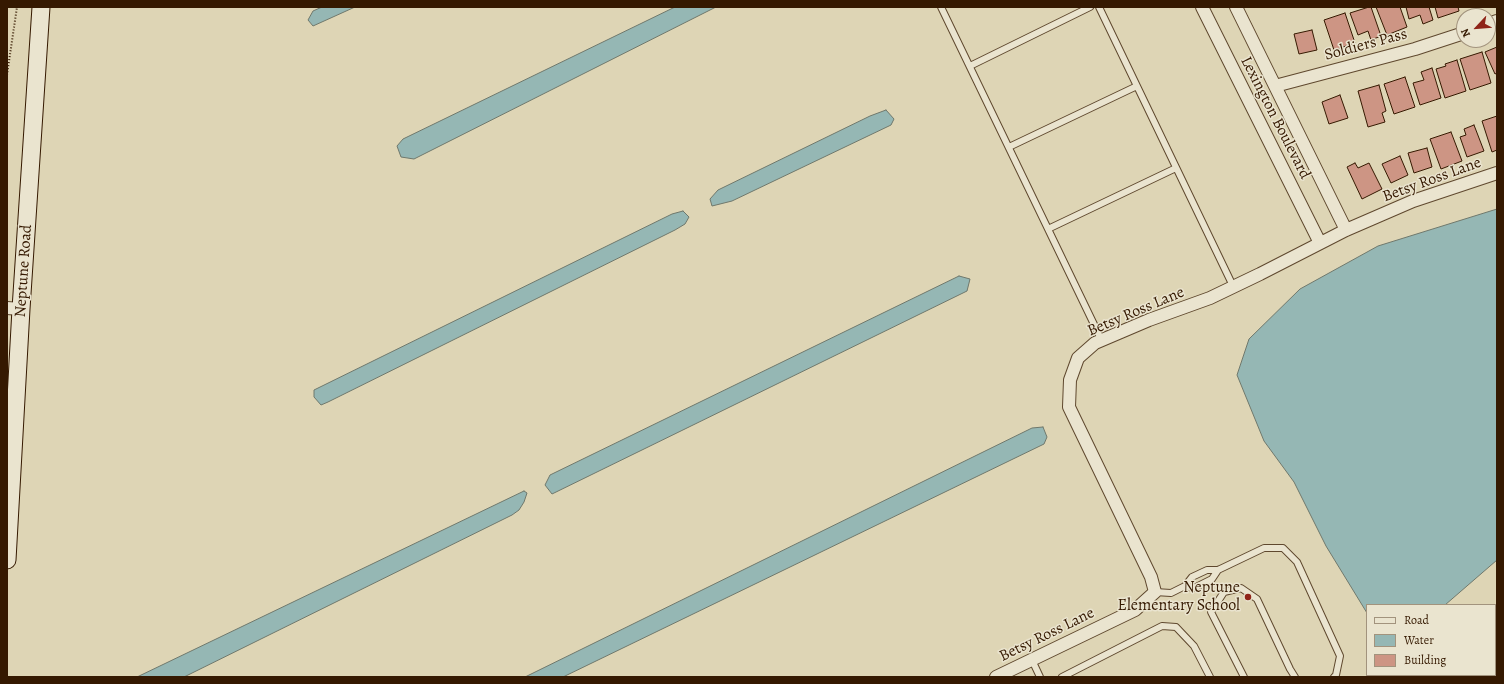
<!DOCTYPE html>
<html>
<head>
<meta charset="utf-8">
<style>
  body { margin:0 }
  #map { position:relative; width:1504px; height:684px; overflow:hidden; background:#ded5b5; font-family:Alegreya,serif }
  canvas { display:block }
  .frame { position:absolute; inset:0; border:8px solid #351901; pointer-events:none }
  .legend { position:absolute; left:1366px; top:604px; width:130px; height:72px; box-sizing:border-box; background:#eae4cf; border:1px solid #a2937d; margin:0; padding:5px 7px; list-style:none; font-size:12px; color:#351901 }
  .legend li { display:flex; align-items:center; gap:8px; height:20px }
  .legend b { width:20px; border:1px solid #a2937d }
  .north { position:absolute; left:1456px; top:8px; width:40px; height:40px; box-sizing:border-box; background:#eae4cf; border:1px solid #a2937d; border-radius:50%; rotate:244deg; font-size:11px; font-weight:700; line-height:16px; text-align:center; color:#351901 }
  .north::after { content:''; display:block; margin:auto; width:14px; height:18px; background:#8f2418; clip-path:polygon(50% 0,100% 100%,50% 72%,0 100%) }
</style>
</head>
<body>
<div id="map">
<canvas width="1504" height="684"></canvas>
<div class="frame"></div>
<ul class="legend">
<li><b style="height:5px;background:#eae4cf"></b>Road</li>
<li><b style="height:11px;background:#95b7b4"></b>Water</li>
<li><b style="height:11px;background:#cd9584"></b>Building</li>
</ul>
<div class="north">N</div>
</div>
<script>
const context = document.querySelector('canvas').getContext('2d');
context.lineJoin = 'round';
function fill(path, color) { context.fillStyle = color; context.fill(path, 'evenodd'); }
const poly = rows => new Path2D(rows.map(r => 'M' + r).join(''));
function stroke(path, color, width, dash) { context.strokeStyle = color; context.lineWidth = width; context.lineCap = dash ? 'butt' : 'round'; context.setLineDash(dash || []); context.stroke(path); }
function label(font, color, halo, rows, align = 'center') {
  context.font = font + ' Alegreya,serif'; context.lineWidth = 3; context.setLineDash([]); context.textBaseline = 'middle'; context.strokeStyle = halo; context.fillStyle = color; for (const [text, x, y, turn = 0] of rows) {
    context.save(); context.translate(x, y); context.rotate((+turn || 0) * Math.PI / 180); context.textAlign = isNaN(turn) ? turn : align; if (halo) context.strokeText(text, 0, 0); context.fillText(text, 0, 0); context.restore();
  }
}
const water = poly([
  [322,7,355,7,313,26,308,20,313,11,322,7],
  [675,7,716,7,414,159,401,157,397,146,403,139,675,7],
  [886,110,894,119,891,125,732,201,712,206,710,199,718,190,870,116,886,110],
  [1497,209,1497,560,1445,605,1367,605,1367,613,1326,546,1294,482,1264,441,1237,375,1249,339,1300,289,1378,246,1497,209],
  [683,211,689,217,685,224,675,230,328,402,321,405,314,397,314,390,672,214,683,211],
  [959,276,970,279,967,291,552,494,545,485,550,475,959,276],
  [1043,427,1047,437,1044,444,563,677,525,677,1032,428,1043,427],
  [524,491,527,493,524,502,519,510,512,515,184,677,137,677,524,491]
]);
fill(water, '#95b7b4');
stroke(water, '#6f786c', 1);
const building = poly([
  [1369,7,1371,7,1381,36,1371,40,1368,31,1358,35,1350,13,1369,7],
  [1376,7,1400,7,1407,27,1387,35,1376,7],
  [1406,7,1429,7,1433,20,1423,24,1420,15,1409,19,1406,7],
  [1435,7,1458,7,1459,11,1438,18,1435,7],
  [1345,13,1355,43,1334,50,1324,20,1345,13],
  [1312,30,1317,50,1299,54,1294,34,1312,30],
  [1497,47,1497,73,1495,74,1485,52,1497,47],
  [1482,52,1491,83,1470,90,1460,59,1482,52],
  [1457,60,1466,91,1445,98,1436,69,1446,66,1445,64,1457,60],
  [1432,68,1441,98,1420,105,1413,83,1424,80,1421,72,1432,68],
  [1405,77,1415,107,1394,114,1384,84,1405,77],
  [1379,85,1386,111,1382,113,1385,122,1368,127,1358,91,1379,85],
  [1340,95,1348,118,1329,124,1322,102,1340,95],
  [1497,116,1497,150,1492,152,1482,121,1497,116],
  [1474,125,1484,151,1467,157,1460,137,1466,135,1464,129,1474,125],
  [1451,132,1462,161,1441,169,1430,139,1451,132],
  [1427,148,1432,167,1414,173,1408,153,1427,148],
  [1400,156,1408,175,1391,183,1382,164,1400,156],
  [1355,163,1358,168,1369,163,1382,189,1362,199,1347,167,1355,163]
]);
fill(building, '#cd9584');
stroke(building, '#351901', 1);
const service = poly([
  [941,7,1102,341],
  [1099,7,1233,286],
  [970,66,1090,7],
  [1009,147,1137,86],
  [1048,229,1176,168],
  [1185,586,1194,588,1212,579,1218,570],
  [1155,592,1171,593,1185,586,1192,577,1207,570,1218,570,1264,548,1283,548,1297,562,1340,656,1336,675,1334,677],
  [1032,660,1040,677],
  [1062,677,1162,626,1176,627,1194,646,1210,677],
  [1244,677,1211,612,1224,592,1241,588,1257,599,1290,669,1295,677]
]);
const minor = poly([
  [1202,7,1320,243],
  [1236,7,1346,230],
  [1488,24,1497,21],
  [1275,86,1415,49,1464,33],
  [7,308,21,309],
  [996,677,1135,610,1155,592,1151,577,1069,407,1070,380,1078,358,1095,343,1149,320,1210,298,1260,274,1346,230,1413,201,1497,173]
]);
const secondary = poly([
  [7,560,21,309,41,7]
]);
stroke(service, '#5f482e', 8);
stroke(minor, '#5f482e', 14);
stroke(secondary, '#351901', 19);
stroke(poly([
  [7,75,17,7]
]), '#351901', 2, [1, 2]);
stroke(service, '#eae4cf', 6);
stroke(minor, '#eae4cf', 12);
stroke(secondary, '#eae4cf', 17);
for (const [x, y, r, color] of [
  [1248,597,4,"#8f2418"]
]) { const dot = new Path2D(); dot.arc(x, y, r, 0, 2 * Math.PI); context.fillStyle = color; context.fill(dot); stroke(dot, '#eae4cf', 1.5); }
label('16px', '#351901', '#eae4cf', [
  ["Soldiers Pass",1366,45,-15],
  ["Lexington Boulevard",1275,118,63],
  ["Betsy Ross Lane",1432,180,-20],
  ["Neptune Road",24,271,-86],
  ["Betsy Ross Lane",1136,312,-23],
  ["Betsy Ross Lane",1047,635,-26]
]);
label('16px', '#351901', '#eae4cf', [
  ["Neptune",1240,588],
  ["Elementary School",1240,606]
], 'right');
</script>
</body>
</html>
